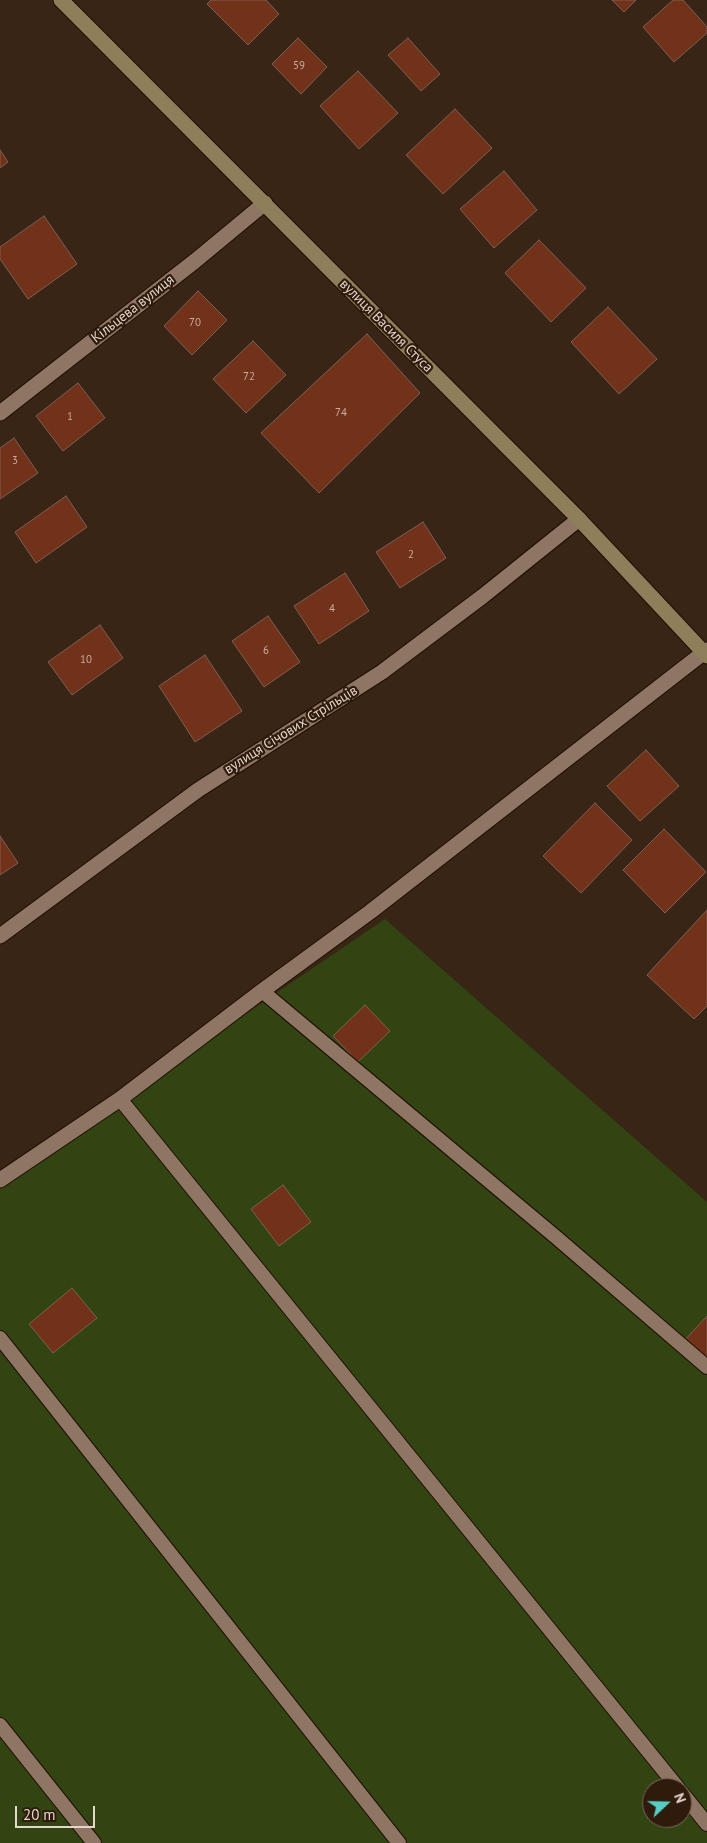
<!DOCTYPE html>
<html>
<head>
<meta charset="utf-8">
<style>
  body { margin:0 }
  #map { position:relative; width:707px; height:1843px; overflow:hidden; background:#392515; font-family:"PT Sans",sans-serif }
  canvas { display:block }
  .north { position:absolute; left:642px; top:1778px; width:50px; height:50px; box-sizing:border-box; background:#2f1b0c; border:1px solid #776659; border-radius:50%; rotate:69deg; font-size:14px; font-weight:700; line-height:20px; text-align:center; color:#e4d6cc }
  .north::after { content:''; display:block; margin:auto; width:18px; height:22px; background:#56cec4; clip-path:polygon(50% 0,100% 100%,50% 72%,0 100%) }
  .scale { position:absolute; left:15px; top:1806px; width:80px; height:22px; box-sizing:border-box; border:2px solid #e4d6cc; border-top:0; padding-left:6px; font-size:15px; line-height:18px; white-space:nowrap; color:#e4d6cc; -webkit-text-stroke:4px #2f1b0c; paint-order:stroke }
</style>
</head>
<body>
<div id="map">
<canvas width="707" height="1843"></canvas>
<div class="north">N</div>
<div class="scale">20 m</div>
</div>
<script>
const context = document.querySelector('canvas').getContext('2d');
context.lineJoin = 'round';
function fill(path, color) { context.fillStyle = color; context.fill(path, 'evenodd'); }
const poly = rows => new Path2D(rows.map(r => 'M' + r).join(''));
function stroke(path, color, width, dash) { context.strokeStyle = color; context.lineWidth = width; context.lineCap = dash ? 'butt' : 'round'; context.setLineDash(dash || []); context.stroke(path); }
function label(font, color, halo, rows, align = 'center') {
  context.font = font + ' "PT Sans",sans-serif'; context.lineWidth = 4.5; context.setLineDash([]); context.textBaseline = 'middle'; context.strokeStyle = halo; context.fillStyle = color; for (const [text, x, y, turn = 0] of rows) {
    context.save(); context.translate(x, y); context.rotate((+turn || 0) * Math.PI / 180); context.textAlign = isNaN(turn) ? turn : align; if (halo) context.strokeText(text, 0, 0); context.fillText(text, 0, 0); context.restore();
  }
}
fill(poly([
  [385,919,707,1202,707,1843,0,1843,0,1181],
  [652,1788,682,1788,682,1818,652,1818]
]), '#324411');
const building = poly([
  [211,0,266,0,279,14,248,45,207,4,211,0],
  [612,0,636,0,624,12,612,0],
  [673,0,683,0,707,27,707,33,674,62,643,27,673,0],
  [298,38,327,67,301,94,272,64,298,38],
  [408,38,440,74,421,91,388,55,408,38],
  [358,71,398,113,359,149,320,106,358,71],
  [455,109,492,148,443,194,406,155,455,109],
  [0,150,8,162,0,168,0,150],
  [504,171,537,210,494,248,460,209,504,171],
  [44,216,77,264,28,299,0,259,0,247,44,216],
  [539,240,586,288,551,322,505,273,539,240],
  [198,291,227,320,192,355,164,326,198,291],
  [608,307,657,359,619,394,571,342,608,307],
  [367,334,420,393,319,493,261,433,367,334],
  [253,341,286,375,246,413,213,379,253,341],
  [78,383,105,418,63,451,36,416,78,383],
  [14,438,38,473,0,499,0,448,14,438],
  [66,496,87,527,36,563,15,532,66,496],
  [423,522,446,558,400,588,376,552,423,522],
  [345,573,369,611,319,644,294,606,345,573],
  [268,616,300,662,264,687,232,641,268,616],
  [100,625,123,658,72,695,48,662,100,625],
  [205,655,242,711,195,742,159,686,205,655],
  [646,750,679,786,640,821,607,786,646,750],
  [595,803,632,840,581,893,543,856,595,803],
  [664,829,706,872,665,913,623,870,664,829],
  [0,836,18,863,0,875,0,836],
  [707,910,707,1006,694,1019,647,975,707,910],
  [365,1005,390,1031,358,1062,333,1036,365,1005],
  [283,1185,311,1222,279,1246,251,1209,283,1185],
  [72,1288,97,1318,53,1353,29,1324,72,1288],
  [707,1316,707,1357,703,1361,683,1342,707,1316]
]);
fill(building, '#723119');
stroke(building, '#7c6056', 1);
const lane = poly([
  [262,991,557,1238,707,1367],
  [120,1099,678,1788],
  [0,1338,399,1843],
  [0,1725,94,1843],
  [682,1793,707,1824]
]);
const street = poly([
  [0,413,195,261,265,203],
  [0,936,198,790,382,672,483,596,579,519],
  [0,1180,120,1099,262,991,370,912,707,650]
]);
const secondary = poly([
  [61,0,579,519,707,656]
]);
stroke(lane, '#200e01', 16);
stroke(street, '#200e01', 17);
stroke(secondary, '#200e01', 17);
stroke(lane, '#8f7664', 14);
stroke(street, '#8f7664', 15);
stroke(secondary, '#8e7f5a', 15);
label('11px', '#c8ad9f', null, [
  ["59",299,66],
  ["70",195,323],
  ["72",249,377],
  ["74",341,413],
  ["1",70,417],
  ["3",15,461],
  ["2",411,555],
  ["4",332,609],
  ["6",266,651],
  ["10",86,660]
]);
label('14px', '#e4d6cc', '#2f1b0c', [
  ["Кільцева вулиця",133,309,-38],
  ["вулиця Василя Стуса",386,326,45],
  ["вулиця Січових Стрільців",291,730,-32]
]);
</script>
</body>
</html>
